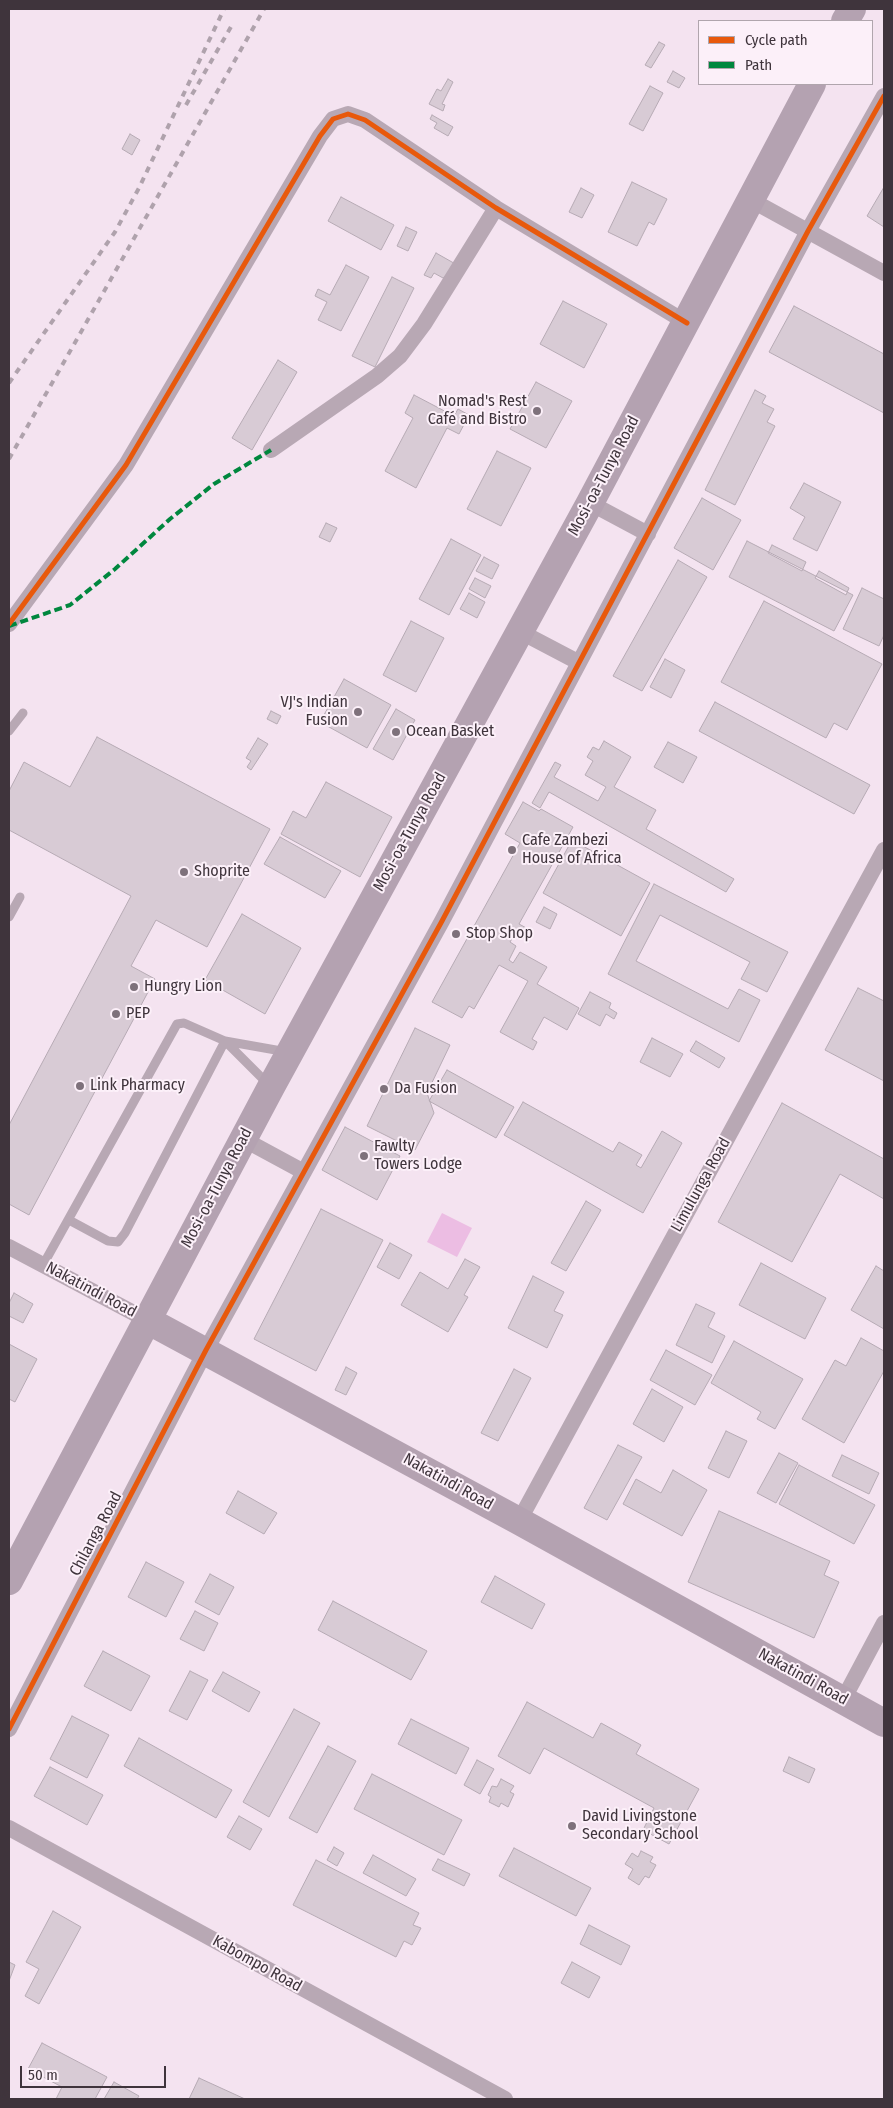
<!DOCTYPE html>
<html>
<head>
<meta charset="utf-8">
<style>
  body { margin:0 }
  #map { position:relative; width:893px; height:2108px; overflow:hidden; background:#f4e3f0; font-family:"Fira Sans Condensed",sans-serif }
  canvas { display:block }
  .frame { position:absolute; inset:0; border:10px solid #3f343c; pointer-events:none }
  .legend { position:absolute; left:698px; top:20px; width:175px; height:65px; box-sizing:border-box; background:#fcf0f9; border:1px solid #b0a5ad; margin:0; padding:6px 9px; list-style:none; font-size:15px; color:#3f343c }
  .legend li { display:flex; align-items:center; gap:10px; height:25px }
  .legend b { width:25px; border:1px solid #b0a5ad }
  .scale { position:absolute; left:20px; top:2066px; width:146px; height:22px; box-sizing:border-box; border:2px solid #3f343c; border-top:0; padding-left:6px; font-size:15px; line-height:18px; white-space:nowrap; color:#3f343c; -webkit-text-stroke:4px #fcf0f9; paint-order:stroke }
</style>
</head>
<body>
<div id="map">
<canvas width="893" height="2108"></canvas>
<div class="frame"></div>
<ul class="legend">
<li><b style="height:6px;background:#e8590c"></b>Cycle path</li>
<li><b style="height:6px;background:#00873e"></b>Path</li>
</ul>
<div class="scale">50 m</div>
</div>
<script>
const context = document.querySelector('canvas').getContext('2d');
context.lineJoin = 'round';
function fill(path, color) { context.fillStyle = color; context.fill(path, 'evenodd'); }
const poly = rows => new Path2D(rows.map(r => 'M' + r).join(''));
function stroke(path, color, width, dash) { context.strokeStyle = color; context.lineWidth = width; context.lineCap = dash ? 'butt' : 'round'; context.setLineDash(dash || []); context.stroke(path); }
function label(font, color, halo, rows, align = 'center') {
  context.font = font + ' "Fira Sans Condensed",sans-serif'; context.lineWidth = 4; context.setLineDash([]); context.textBaseline = 'middle'; context.strokeStyle = halo; context.fillStyle = color; for (const [text, x, y, turn = 0] of rows) {
    context.save(); context.translate(x, y); context.rotate((+turn || 0) * Math.PI / 180); context.textAlign = isNaN(turn) ? turn : align; if (halo) context.strokeText(text, 0, 0); context.fillText(text, 0, 0); context.restore();
  }
}
fill(poly([
  [442,1213,472,1228,457,1257,427,1242]
]), '#ecbde3');
const building = poly([
  [659,42,665,45,651,68,645,65,659,42],
  [673,71,685,78,679,88,667,82,673,71],
  [448,79,453,82,442,104,445,105,443,111,429,104,437,89,441,91,448,79],
  [650,86,663,93,643,131,629,124,650,86],
  [432,115,453,127,448,136,434,128,437,123,430,119,432,115],
  [130,134,140,140,132,155,122,149,130,134],
  [632,182,667,199,654,225,649,222,637,246,608,232,632,182],
  [884,187,884,227,867,216,884,187],
  [581,188,594,195,582,218,569,212,581,188],
  [341,197,394,225,381,250,328,221,341,197],
  [406,227,417,232,408,251,397,246,406,227],
  [436,253,459,266,443,278,434,273,431,278,424,275,436,253],
  [346,265,369,277,341,331,318,320,327,302,315,296,318,289,330,295,346,265],
  [392,277,414,288,375,367,352,356,392,277],
  [563,301,607,324,584,368,540,344,563,301],
  [794,306,884,354,884,413,769,352,794,306],
  [278,360,297,372,252,450,232,438,278,360],
  [536,382,572,401,546,448,510,429,536,382],
  [755,390,766,396,762,403,774,409,767,422,775,426,735,505,705,490,755,390],
  [414,395,454,416,458,409,469,415,459,434,447,428,416,488,385,471,413,418,405,413,414,395],
  [497,451,531,468,501,526,467,509,497,451],
  [804,483,841,502,817,551,793,539,805,517,790,508,804,483],
  [702,498,741,520,713,570,674,548,702,498],
  [326,523,337,528,330,542,319,537,326,523],
  [451,539,481,555,449,615,419,599,451,539],
  [747,541,853,595,834,631,729,577,747,541],
  [772,545,806,562,802,571,768,553,772,545],
  [484,557,499,565,492,579,476,571,484,557],
  [678,560,707,577,642,691,613,676,678,560],
  [819,571,849,588,846,595,815,578,819,571],
  [475,578,491,586,485,598,469,589,475,578],
  [862,588,884,599,884,635,879,646,843,629,862,588],
  [469,593,485,602,477,618,460,609,469,593],
  [764,601,882,664,847,730,834,723,826,738,721,682,764,601],
  [411,621,444,638,416,692,383,675,411,621],
  [665,659,685,670,671,698,650,687,665,659],
  [344,679,391,705,367,748,320,722,344,679],
  [715,702,870,785,854,814,699,731,715,702],
  [396,709,415,720,393,760,373,749,396,709],
  [271,711,281,716,277,724,267,719,271,711],
  [97,737,270,829,207,947,156,920,131,966,155,979,29,1215,9,1204,9,1125,131,896,9,830,9,791,24,762,70,787,97,737],
  [258,738,268,744,251,770,247,767,251,761,246,758,258,738],
  [604,741,631,757,614,787,656,810,646,829,734,879,726,892,549,792,540,808,532,803,555,762,561,765,554,777,598,801,606,787,585,775,593,761,587,757,593,747,599,750,604,741],
  [668,742,697,757,683,783,654,767,668,742],
  [326,782,392,817,360,877,281,834,293,811,306,818,326,782],
  [523,802,539,811,541,809,573,827,519,924,530,930,525,939,515,934,510,942,516,946,509,960,513,963,520,952,547,967,537,984,579,1008,567,1030,544,1017,532,1039,537,1042,533,1050,500,1032,528,981,499,965,474,1009,469,1006,462,1018,432,1002,520,843,505,834,523,802],
  [280,837,341,871,325,898,264,864,280,837],
  [572,840,650,883,621,936,543,893,572,840],
  [654,884,788,952,767,992,741,979,750,962,660,915,636,961,728,1009,739,989,760,1000,739,1042,608,974,654,884],
  [544,907,557,914,550,929,536,922,544,907],
  [242,914,301,948,265,1014,205,980,242,914],
  [858,988,884,1001,884,1081,825,1050,858,988],
  [590,992,611,1003,609,1008,617,1013,614,1019,606,1014,600,1026,578,1014,590,992],
  [415,1028,450,1045,427,1093,434,1113,415,1150,367,1126,415,1028],
  [652,1038,683,1054,670,1077,640,1062,652,1038],
  [696,1041,725,1058,719,1068,690,1051,696,1041],
  [447,1070,514,1107,496,1138,429,1101,447,1070],
  [523,1102,613,1152,619,1142,642,1155,636,1165,641,1168,662,1131,682,1143,643,1213,504,1135,523,1102],
  [782,1103,884,1159,884,1199,840,1174,792,1262,718,1222,782,1103],
  [345,1127,400,1156,377,1200,322,1170,345,1127],
  [586,1201,601,1210,566,1271,551,1263,586,1201],
  [321,1209,383,1240,316,1371,254,1339,321,1209],
  [390,1243,412,1255,399,1279,377,1267,390,1243],
  [465,1259,480,1267,464,1295,468,1297,448,1332,401,1305,420,1272,448,1289,465,1259],
  [761,1263,826,1298,805,1339,739,1305,761,1263],
  [876,1266,884,1271,884,1329,851,1310,876,1266],
  [533,1276,564,1292,554,1311,563,1315,547,1348,508,1328,533,1276],
  [14,1293,33,1304,23,1323,9,1316,9,1303,14,1293],
  [696,1304,715,1313,708,1327,725,1336,712,1363,676,1345,696,1304],
  [861,1338,884,1351,884,1371,844,1443,802,1419,835,1360,846,1366,861,1338],
  [734,1341,803,1379,775,1429,757,1419,761,1412,711,1383,734,1341],
  [9,1344,37,1359,15,1402,9,1399,9,1344],
  [666,1350,712,1375,695,1405,650,1380,666,1350],
  [346,1367,357,1373,346,1395,335,1390,346,1367],
  [514,1369,531,1378,498,1441,481,1433,514,1369],
  [652,1389,683,1407,664,1442,633,1424,652,1389],
  [726,1431,747,1441,729,1478,708,1468,726,1431],
  [618,1445,642,1457,607,1520,584,1508,618,1445],
  [779,1453,798,1463,776,1503,757,1493,779,1453],
  [842,1455,879,1473,869,1494,832,1476,842,1455],
  [799,1465,875,1505,854,1544,779,1504,799,1465],
  [673,1470,707,1490,682,1536,623,1504,636,1479,661,1493,673,1470],
  [238,1491,277,1513,264,1534,226,1513,238,1491],
  [719,1511,830,1561,824,1575,839,1582,814,1638,688,1582,719,1511],
  [146,1562,184,1582,166,1617,128,1597,146,1562],
  [210,1574,234,1587,219,1615,195,1602,210,1574],
  [495,1576,545,1604,532,1629,481,1602,495,1576],
  [333,1601,427,1651,411,1680,318,1630,333,1601],
  [195,1611,218,1623,204,1651,180,1639,195,1611],
  [103,1651,150,1676,131,1711,84,1686,103,1651],
  [190,1671,208,1680,187,1720,169,1711,190,1671],
  [223,1672,260,1692,249,1712,212,1691,223,1672],
  [527,1702,593,1738,601,1723,641,1745,636,1754,699,1789,669,1844,643,1830,654,1808,544,1748,530,1774,498,1756,527,1702],
  [294,1709,320,1723,269,1817,243,1802,294,1709],
  [72,1716,109,1735,87,1778,50,1759,72,1716],
  [411,1719,469,1748,456,1774,398,1744,411,1719],
  [139,1738,232,1790,216,1818,124,1766,139,1738],
  [328,1746,356,1761,317,1833,289,1818,328,1746],
  [789,1757,815,1769,809,1783,783,1771,789,1757],
  [477,1760,494,1769,480,1794,464,1785,477,1760],
  [50,1767,103,1795,87,1825,34,1796,50,1767],
  [372,1774,462,1820,444,1855,354,1809,372,1774],
  [501,1779,514,1786,510,1792,514,1794,508,1807,501,1803,499,1807,489,1802,491,1797,488,1795,492,1786,497,1787,501,1779],
  [239,1816,262,1829,250,1850,227,1837,239,1816],
  [334,1847,344,1853,337,1866,327,1860,334,1847],
  [514,1848,591,1888,576,1916,499,1876,514,1848],
  [641,1851,653,1857,650,1862,656,1865,649,1878,645,1876,639,1885,628,1878,633,1869,625,1864,632,1853,638,1857,641,1851],
  [373,1855,416,1879,406,1896,363,1873,373,1855],
  [438,1859,470,1874,464,1886,432,1870,438,1859],
  [316,1860,419,1913,413,1925,421,1928,412,1945,404,1941,396,1957,293,1905,316,1860],
  [53,1911,81,1927,39,2004,25,1996,39,1969,26,1962,53,1911],
  [589,1925,630,1946,621,1965,580,1944,589,1925],
  [9,1962,15,1965,9,1981,9,1962],
  [572,1962,600,1977,589,1998,561,1983,572,1962],
  [42,2043,107,2077,95,2099,56,2099,62,2087,28,2069,42,2043],
  [199,2078,245,2099,189,2099,199,2078],
  [114,2082,139,2096,137,2099,104,2099,114,2082]
]);
fill(building, '#d8cbd5');
stroke(building, '#b6aab4', 1);
stroke(poly([
  [9,731,23,713],
  [9,917,20,897],
  [225,1041,269,1085],
  [69,1220,108,1241,118,1242,125,1233,225,1041],
  [43,1265,177,1024,184,1023,225,1041,287,1052]
]), '#b8a8b4', 9);
stroke(poly([
  [751,200,884,273],
  [271,450,377,376,400,356,424,324,496,208],
  [590,503,648,534],
  [9,624,126,465,320,136,333,119,348,114,365,120,496,208,687,323],
  [519,631,578,662],
  [243,1139,304,1172],
  [9,1247,147,1320],
  [519,1521,884,850],
  [843,1700,884,1623],
  [9,1729,206,1350,442,921,808,231,884,96],
  [9,1828,505,2099]
]), '#b8a8b4', 16);
stroke(poly([
  [845,21,852,9],
  [147,1320,519,1521,884,1723],
  [9,1581,271,1087,590,503,812,84]
]), '#b4a2b1', 28);
stroke(poly([
  [186,105,232,25],
  [9,383,115,232,139,188,224,9],
  [9,459,264,9]
]), '#afa2ac', 4, [6, 6]);
stroke(poly([
  [9,626,70,605,115,569,170,519,214,484,271,450]
]), '#00873e', 4, [8, 4]);
stroke(poly([
  [9,624,126,465,320,136,333,119,348,114,365,120,496,208,687,323],
  [9,1729,206,1350,442,921,808,231,884,96]
]), '#e8590c', 5);
for (const [x, y, r, color] of [
  [537,411,5,"#7e717b"],
  [358,712,5,"#7e717b"],
  [396,732,5,"#7e717b"],
  [512,850,5,"#7e717b"],
  [184,872,5,"#7e717b"],
  [456,934,5,"#7e717b"],
  [134,987,5,"#7e717b"],
  [116,1014,5,"#7e717b"],
  [80,1086,5,"#7e717b"],
  [384,1089,5,"#7e717b"],
  [364,1156,5,"#7e717b"],
  [572,1826,5,"#7e717b"]
]) { const dot = new Path2D(); dot.arc(x, y, r, 0, 2 * Math.PI); context.fillStyle = color; context.fill(dot); stroke(dot, '#fcf0f9', 2); }
label('16px', '#3f343c', '#fcf0f9', [
  ["Nomad's Rest",527,402,"right"],
  ["Café and Bistro",527,420,"right"],
  ["VJ's Indian",348,703,"right"],
  ["Fusion",348,721,"right"],
  ["Ocean Basket",406,732],
  ["Cafe Zambezi",522,841],
  ["House of Africa",522,859],
  ["Shoprite",194,872],
  ["Stop Shop",466,934],
  ["Hungry Lion",144,987],
  ["PEP",126,1014],
  ["Link Pharmacy",90,1086],
  ["Da Fusion",394,1089],
  ["Fawlty",374,1147],
  ["Towers Lodge",374,1165],
  ["David Livingstone",582,1817],
  ["Secondary School",582,1835]
], 'left');
label('16px', '#3f343c', '#fcf0f9', [
  ["Mosi-oa-Tunya Road",604,476,-62],
  ["Mosi-oa-Tunya Road",410,832,-61],
  ["Limulunga Road",701,1185,-61],
  ["Mosi-oa-Tunya Road",217,1188,-62],
  ["Nakatindi Road",91,1290,28],
  ["Nakatindi Road",448,1482,29],
  ["Chilanga Road",96,1534,-62],
  ["Nakatindi Road",803,1677,29],
  ["Kabompo Road",257,1964,29]
]);
</script>
</body>
</html>
